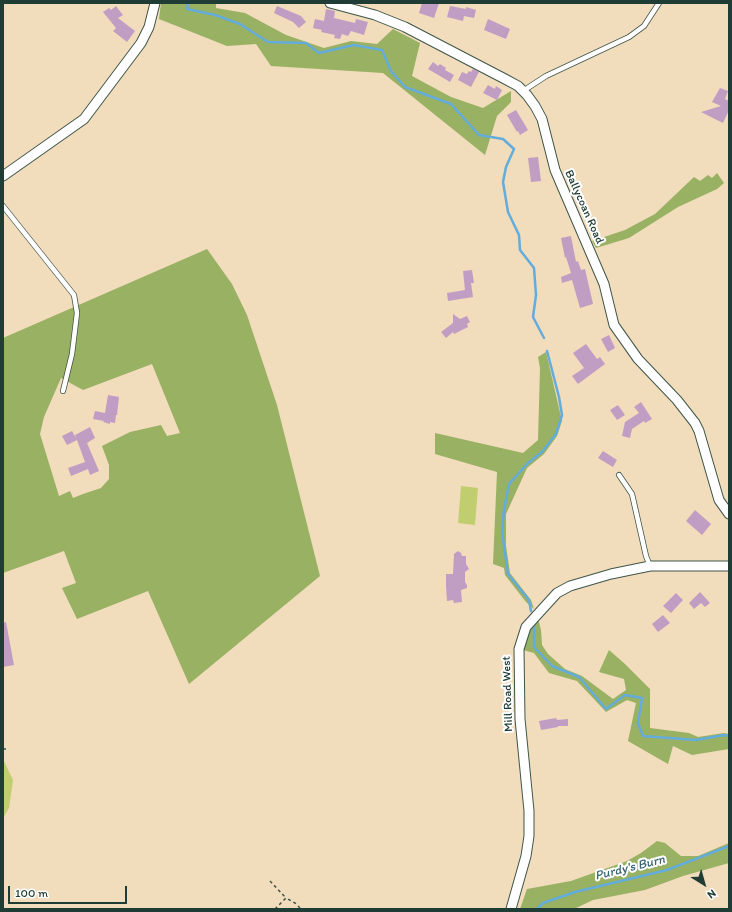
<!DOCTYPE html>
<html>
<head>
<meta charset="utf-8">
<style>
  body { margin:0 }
  #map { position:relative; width:732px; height:912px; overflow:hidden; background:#f1dcbc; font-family:Itim,sans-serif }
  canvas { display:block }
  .frame { position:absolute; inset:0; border:4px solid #1f3d34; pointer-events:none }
  .north { position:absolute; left:684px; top:864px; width:40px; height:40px; -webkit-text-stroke:3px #fff; paint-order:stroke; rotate:143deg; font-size:11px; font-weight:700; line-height:16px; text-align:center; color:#1f3d34 }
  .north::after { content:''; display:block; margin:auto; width:14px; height:18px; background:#1f3d34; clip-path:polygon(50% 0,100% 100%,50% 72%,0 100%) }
  .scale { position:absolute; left:8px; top:886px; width:119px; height:18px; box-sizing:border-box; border:2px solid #1f3d34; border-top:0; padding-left:5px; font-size:12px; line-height:14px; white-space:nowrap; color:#1f3d34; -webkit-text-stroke:3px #fff; paint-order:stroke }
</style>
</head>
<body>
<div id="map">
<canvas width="732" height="912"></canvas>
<div class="frame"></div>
<div class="north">N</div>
<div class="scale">100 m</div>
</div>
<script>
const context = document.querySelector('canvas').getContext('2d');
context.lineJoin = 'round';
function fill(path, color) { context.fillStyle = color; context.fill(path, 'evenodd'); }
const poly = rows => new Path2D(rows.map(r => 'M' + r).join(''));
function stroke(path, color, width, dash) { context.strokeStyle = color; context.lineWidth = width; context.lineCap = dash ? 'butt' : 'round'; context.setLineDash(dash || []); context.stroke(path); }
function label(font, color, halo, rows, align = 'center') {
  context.font = font + ' Itim,sans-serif'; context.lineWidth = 4; context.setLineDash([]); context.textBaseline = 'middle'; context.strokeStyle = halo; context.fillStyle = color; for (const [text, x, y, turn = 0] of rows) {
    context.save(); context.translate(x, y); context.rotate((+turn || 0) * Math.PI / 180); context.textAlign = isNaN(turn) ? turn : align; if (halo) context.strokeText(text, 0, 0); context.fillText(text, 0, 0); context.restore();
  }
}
fill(poly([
  [461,486,478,488,475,525,458,523],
  [3,759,13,780,9,808,3,818]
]), '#c0ce70');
fill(poly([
  [161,3,216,3,216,8,245,13,286,35,324,48,351,41,377,44,393,29,420,43,412,76,451,97,483,108,511,91,511,102,497,116,485,155,383,73,271,66,256,44,227,46,159,19],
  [717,173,724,183,717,189,678,207,629,238,596,248,592,241,625,230,655,214,694,177,700,181,708,175,712,178],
  [207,249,232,284,247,315,277,405,320,576,189,684,148,591,77,619,62,588,76,583,64,551,3,573,3,338],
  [152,364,180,433,167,436,161,425,130,432,102,446,109,465,109,479,101,488,83,494,73,498,70,491,59,496,40,434,44,417,61,378,83,390],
  [546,352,562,421,557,436,544,454,527,468,506,514,506,546,510,573,531,600,534,609,526,602,505,575,504,568,493,564,497,472,435,454,435,433,523,453,538,440,540,368,538,357],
  [538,618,541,630,542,645,548,654,565,669,582,676,613,699,626,690,624,679,599,672,609,650,625,664,650,689,650,728,689,733,698,737,724,733,729,734,729,749,692,755,673,746,668,764,628,741,636,703,627,700,606,712,577,681,549,673,534,653,523,650,524,645,530,631],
  [657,841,665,843,681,856,698,856,729,843,729,863,683,876,645,890,593,900,574,909,520,909,527,889,571,881,627,861,641,853]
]), '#98b162');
stroke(poly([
  [188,3,187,9,215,15,240,24,268,42,306,43,319,53,354,45,382,50,391,71,405,87,451,104,479,135,503,139,514,149,506,167,503,182,508,212,519,235,520,250,534,268,536,295,533,317,544,338],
  [531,611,529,600,508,574,502,532,504,510,509,484,527,464,542,452,556,434,562,415,559,397,547,351],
  [534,627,534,647,552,666,579,677,606,709,625,695,642,698,638,723,643,736,696,740,724,735,729,736],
  [537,909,543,903,575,892,667,870,729,846]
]), '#64acdb', 2.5);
fill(poly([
  [422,3,439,3,434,18,419,13],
  [116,6,123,15,118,18,135,31,127,42,113,31,116,28,103,12,109,8,111,10],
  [277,6,301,16,306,22,299,28,293,22,274,13],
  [450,6,466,9,466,7,476,10,474,18,464,16,463,21,447,17],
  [326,9,335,11,334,18,355,23,356,19,368,22,364,35,351,31,348,36,342,34,340,39,334,38,335,35,321,32,322,30,313,28,315,19,324,21],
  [488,19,510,29,506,39,484,30],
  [433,62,438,66,440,64,446,68,445,70,454,75,450,82,428,69],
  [473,69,479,72,471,87,458,80,462,72,467,74,469,71,471,72],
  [488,85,495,89,496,86,502,90,497,100,483,93],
  [720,88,728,91,725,99,729,101,729,110,723,123,701,112,721,106,712,102],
  [516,110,528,130,520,135,518,131,517,132,507,115],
  [538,157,541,181,531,182,528,158],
  [571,236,576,262,578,261,581,270,585,269,593,304,580,308,572,280,562,283,561,277,571,273,566,257,565,258,561,238],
  [472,270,474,283,471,283,473,297,448,301,447,293,465,290,463,271],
  [453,314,460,319,467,316,470,322,467,324,468,327,454,334,453,332,446,338,441,332,453,323],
  [609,335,615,348,608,352,601,339],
  [586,344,597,359,600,357,605,364,578,384,572,376,584,368,573,353],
  [108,395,119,397,117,415,116,415,115,423,110,422,110,424,103,422,104,421,93,419,95,411,105,413],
  [641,402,652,419,645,423,644,421,632,429,630,438,622,436,625,422,639,413,634,407],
  [618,405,625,415,617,420,610,410],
  [90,427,95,438,87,443,99,471,90,475,88,469,71,476,68,468,85,462,77,440,67,445,62,436,72,431,76,438,75,435],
  [603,451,617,460,613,467,598,458],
  [695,510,711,524,702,535,686,521],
  [458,551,461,553,462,556,466,556,466,564,469,569,465,572,465,582,467,585,467,588,461,590,462,602,454,603,453,600,447,601,446,586,446,574,453,574,454,554],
  [700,592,710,603,705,607,701,603,694,609,689,603],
  [676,593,683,600,671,613,663,606],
  [663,615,670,623,658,632,652,624],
  [6,622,14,665,3,667,3,623],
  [556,718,557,720,568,719,568,726,558,726,558,727,541,730,539,721]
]), '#c09ec4');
const lane = poly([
  [523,91,546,76,629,37,644,26,659,3],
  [3,206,74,295,77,313,72,354,63,391],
  [619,475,632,494,646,556,650,566]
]);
const street = poly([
  [330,3,375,15,405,27,505,79,518,86,527,95,535,106,542,119,555,170,604,284,614,325,638,359,677,400,695,423,699,431,719,500,729,514],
  [3,176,84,119,141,43,149,27,155,3],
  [511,909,526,856,529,836,529,811,520,719,519,649,526,627,557,593,570,586,611,574,650,566,729,566]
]);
stroke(lane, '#3e5548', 6);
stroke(street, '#3e5548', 11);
stroke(poly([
  [3,749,9,749],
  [270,881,286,898],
  [275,909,286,898,295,903,301,909]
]), '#3e5548', 1.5, [3, 3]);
stroke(lane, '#fff', 4.5);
stroke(street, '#fff', 9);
label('12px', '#1f3d34', '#fff', [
  ["Ballycoan Road",584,207,66],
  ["Mill Road West",508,694,-92]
]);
label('italic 13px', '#37646e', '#fff', [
  ["Purdy's Burn",630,868,-14]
]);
</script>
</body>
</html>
